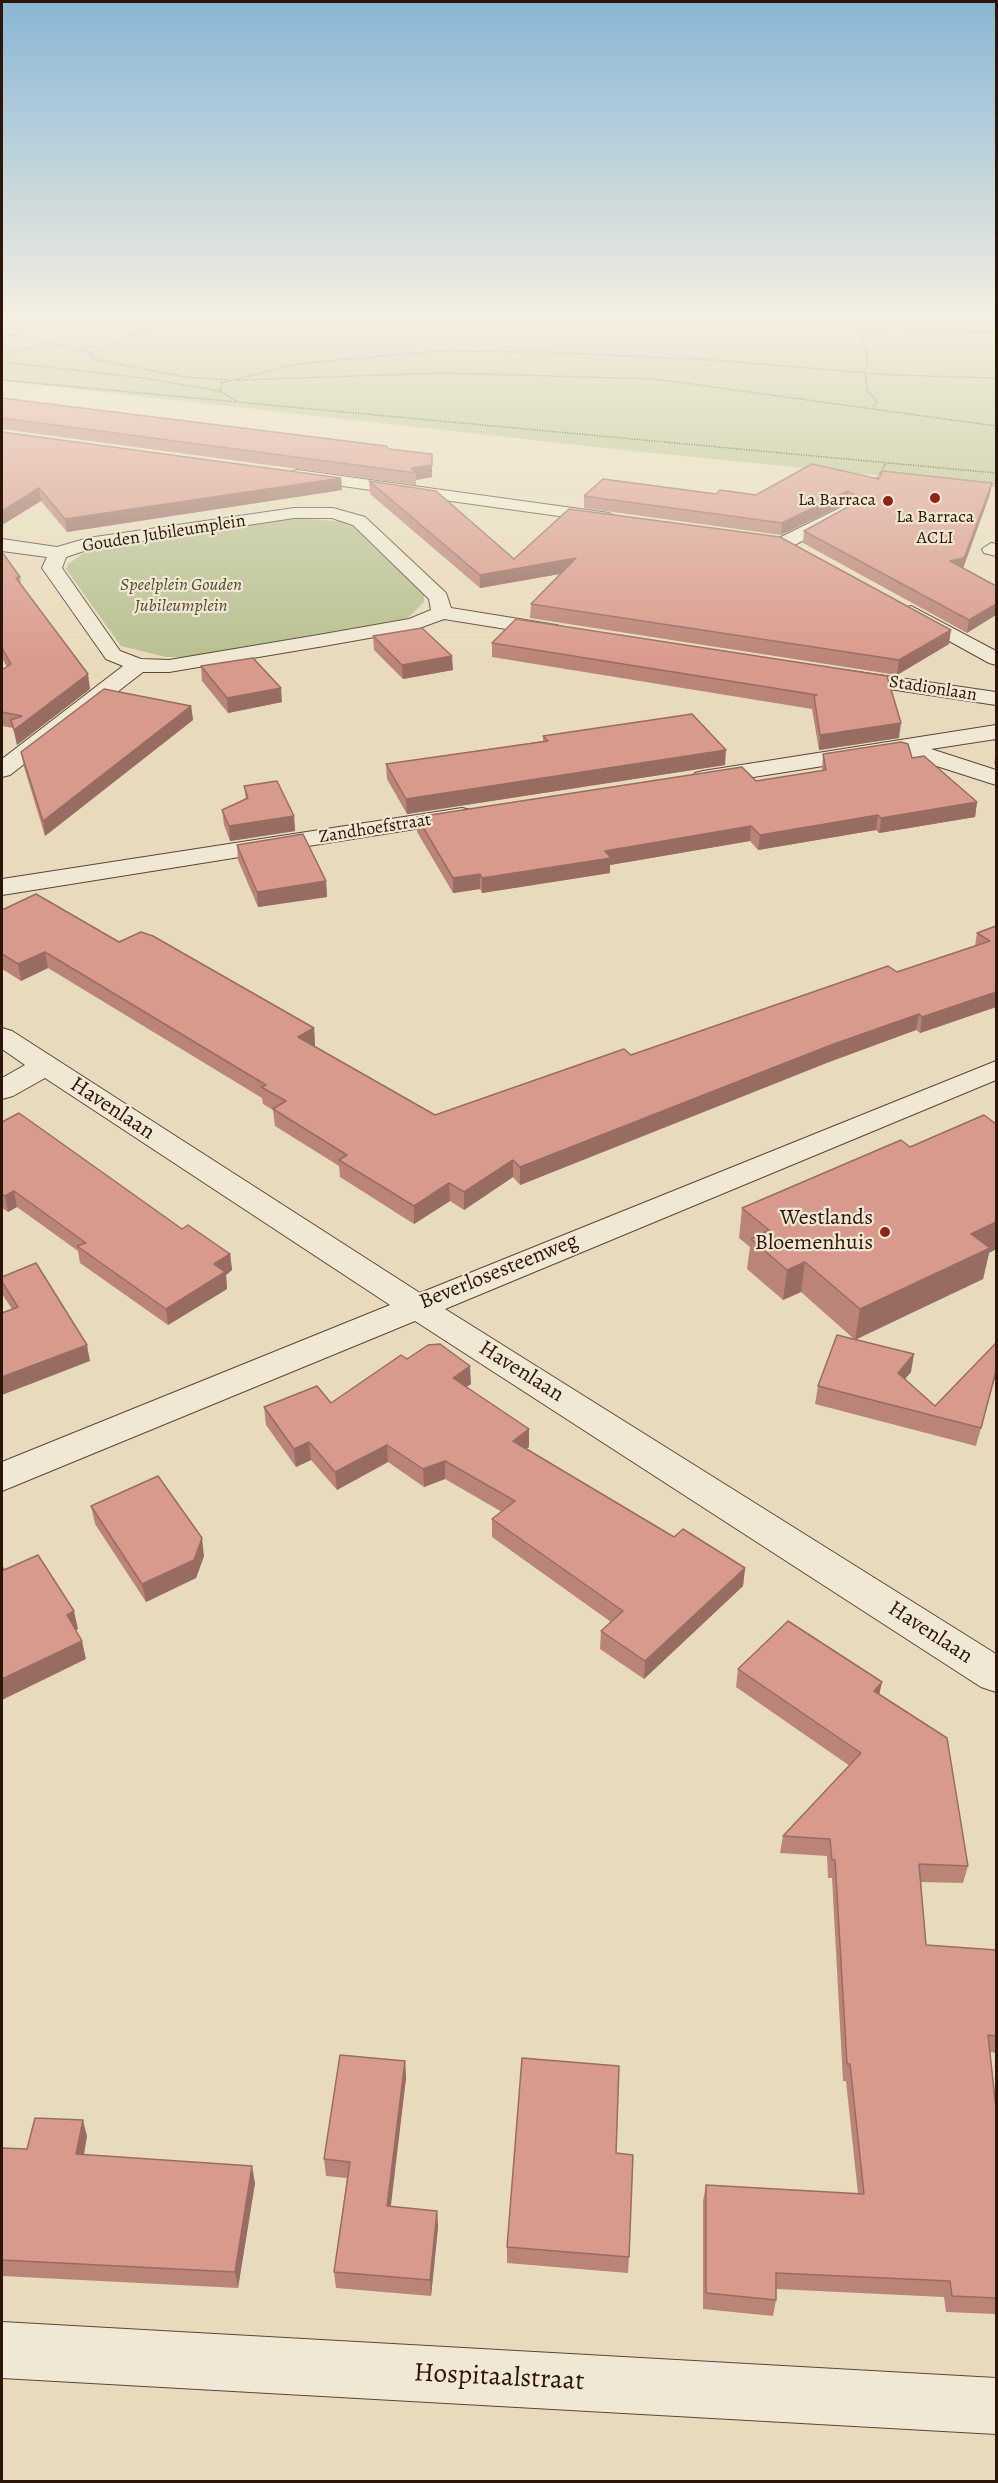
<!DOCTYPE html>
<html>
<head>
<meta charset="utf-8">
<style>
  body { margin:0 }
  #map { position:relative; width:998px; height:2483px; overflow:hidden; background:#e8dbbd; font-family:Alegreya,serif }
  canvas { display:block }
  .frame { position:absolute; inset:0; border:3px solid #2c1509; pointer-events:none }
</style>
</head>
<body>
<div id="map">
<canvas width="998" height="2483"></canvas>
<div class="frame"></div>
</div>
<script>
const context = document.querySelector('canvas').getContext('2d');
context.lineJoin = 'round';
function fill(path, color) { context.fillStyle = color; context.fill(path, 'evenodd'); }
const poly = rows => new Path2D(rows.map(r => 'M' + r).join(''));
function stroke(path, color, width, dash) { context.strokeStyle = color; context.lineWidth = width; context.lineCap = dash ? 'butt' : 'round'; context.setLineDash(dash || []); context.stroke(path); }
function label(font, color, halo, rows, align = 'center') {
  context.font = font + ' Alegreya,serif'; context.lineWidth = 4.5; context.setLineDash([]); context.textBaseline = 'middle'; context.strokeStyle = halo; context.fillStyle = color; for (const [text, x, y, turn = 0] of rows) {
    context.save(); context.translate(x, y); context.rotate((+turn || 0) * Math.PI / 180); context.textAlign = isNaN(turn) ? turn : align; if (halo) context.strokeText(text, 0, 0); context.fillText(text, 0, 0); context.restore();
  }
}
fill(poly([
  [2,315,996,315,996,487,632,451,2,381],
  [289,518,338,521,350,524,424,595,424,602,408,618,398,621,187,657,166,657,121,646,66,569,68,564,91,548]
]), '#b8c08f');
const minor = poly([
  [298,470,609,513,618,518,609,523,292,479,289,475,292,471,298,470],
  [844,506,853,511,850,515,791,547,777,547,775,543,777,539,844,506],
  [294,508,333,508,365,517,446,593,451,608,556,625,563,627,566,631,563,635,556,637,444,619,414,630,324,646,169,672,143,672,10,775,2,777,2,759,123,666,106,659,42,568,47,557,2,551,2,539,57,547,88,538,294,508],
  [294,518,332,518,353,525,429,599,431,610,409,619,324,634,169,660,141,659,120,651,62,568,66,557,90,549,294,518],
  [991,543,996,544,996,556,984,553,982,549,991,543],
  [911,606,996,651,996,665,989,663,904,616,901,612,904,608,911,606],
  [844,670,996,692,996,705,836,681,833,676,836,671,844,670],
  [996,725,996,739,931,749,996,770,996,785,899,754,703,785,695,783,691,778,695,773,703,771,996,725],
  [462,808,471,810,474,815,471,820,2,895,2,879,462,808],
  [2,1028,12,1031,420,1293,996,1061,996,1080,445,1309,996,1654,996,1692,981,1687,415,1321,2,1491,2,1462,390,1305,45,1078,13,1096,2,1099,2,1078,25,1065,2,1049,2,1028],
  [2,2322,996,2378,996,2434,2,2378,2,2322]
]);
stroke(minor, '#5b4636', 2);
stroke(poly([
  [855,315,868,361,865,372,867,390,877,402,872,407],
  [860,329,996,331],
  [2,333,84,351,91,353,93,359,185,377,229,380],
  [80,348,100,347],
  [91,353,147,329,159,315],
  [2,354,46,345],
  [2,362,144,378,220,391,222,383,296,364,437,351,543,352,713,360,892,375,996,378],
  [2,380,996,473],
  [239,380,444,373,655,379,996,426],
  [220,391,237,402],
  [876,480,886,463]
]), '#2c1509', 1.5, [1, 1.5]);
fill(minor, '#f0e8d4');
fill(poly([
  [2,398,389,449,432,477,416,480,416,485,2,429],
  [2,432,341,478,342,490,67,532,41,501,2,525],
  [879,479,990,494,963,568,996,586,967,633,803,543,804,531,851,506,847,503,781,535,584,508,584,496,716,494,756,495],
  [369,481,514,559,949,644,897,675,530,618,531,604,560,574,480,588,370,494],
  [2,552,20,577,21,585,90,689,17,745,13,728,2,726,2,670,7,667,2,658],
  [373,636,453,670,403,679,374,650],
  [492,643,887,676,899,738,819,750,812,709,492,657],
  [201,666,282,702,228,713,202,681],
  [191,706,193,720,45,836,24,767,21,752],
  [543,736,725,765,407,814,387,779,386,764,543,741],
  [996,753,996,764,994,764],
  [823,754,912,758,977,802,975,817,879,833,876,830,758,850,750,841,610,865,610,873,482,893,480,889,453,893,417,832,417,817,756,781,822,771],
  [244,786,294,816,295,831,230,841,224,825,222,810,246,799],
  [237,845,326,881,327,897,258,907,238,860],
  [2,910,119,942,314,1028,315,1045,314,1046,435,1115,897,972,975,946,977,933,996,926,996,1007,920,1033,916,1030,829,1062,520,1185,513,1177,464,1210,450,1201,414,1224,340,1177,339,1166,275,1126,273,1110,263,1104,262,1098,48,968,21,981,2,969],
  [2,1122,182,1229,230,1254,232,1270,226,1275,227,1289,168,1325,80,1263,78,1251,17,1207,8,1212,2,1208],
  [996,1124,996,1249,989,1253,983,1279,855,1339,911,1372,905,1379,935,1406,996,1374,976,1446,815,1404,818,1386,854,1339,801,1292,783,1300,747,1269,750,1247,739,1238,742,1208,910,1147],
  [2,1277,90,1361,12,1309,2,1294],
  [407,1359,471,1384,466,1387,529,1429,529,1447,526,1449,674,1537,745,1568,743,1586,644,1679,600,1649,601,1631,611,1622,492,1537,492,1519,502,1512,445,1479,424,1487,388,1462,337,1490,311,1460,296,1467,266,1425,264,1407,331,1403],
  [91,1506,204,1556,196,1578,146,1602,95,1524],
  [738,1669,882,1682,879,1694,968,1866,963,1883,921,1882,926,1945,996,1953,996,2053,990,2052,996,2108,996,2314,946,2312,944,2297,776,2289,776,2300,773,2316,703,2309,703,2201,706,2185,858,2194,846,2081,843,2081,832,1878,828,1878,827,1856,780,1853,783,1836,850,1766,736,1687],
  [405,2061,406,2078,390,2206,437,2211,438,2227,431,2296,336,2288,334,2272,347,2178,326,2176,324,2159],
  [87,2136,84,2154,255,2183,238,2288,2,2276,2,2148,27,2149],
  [616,2153,629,2257,628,2273,507,2263,507,2247]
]), '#bb847a');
fill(poly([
  [432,454,432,477,416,480,416,473,411,468],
  [341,478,342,490,67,532,65,519],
  [992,483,990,494,962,571,950,561],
  [39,488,41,501,2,525,2,511],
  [848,491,847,503,781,535,782,523],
  [576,558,576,571,480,588,480,575],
  [996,604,996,615,967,633,969,620],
  [951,630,949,644,897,675,899,660],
  [452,656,453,670,403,679,402,665],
  [88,674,90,689,17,745,14,730],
  [281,688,282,702,228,713,227,698],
  [191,706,193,720,45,836,43,821],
  [901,723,899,738,819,750,820,735],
  [726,750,725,765,407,814,406,799],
  [977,802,975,817,879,833,881,818],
  [878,815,876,830,758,850,760,835],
  [294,816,295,831,230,841,229,826],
  [751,826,750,841,610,865,610,873,482,893,482,878,605,851],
  [480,874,480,889,453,893,453,878],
  [326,881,327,897,258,907,257,892],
  [45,952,48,968,21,981,18,964],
  [996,992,996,1007,920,1033,922,1017],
  [919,1014,916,1030,829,1062,520,1185,520,1167,831,1045],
  [314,1028,315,1045,300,1054,298,1037],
  [513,1160,513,1177,464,1210,464,1192],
  [449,1183,450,1201,414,1224,414,1206],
  [14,1191,17,1207,8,1212,5,1196],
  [996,1222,996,1249,989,1253,983,1279,855,1340,860,1309,971,1234],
  [230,1254,232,1270,226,1275,227,1289,168,1325,166,1309,214,1264],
  [805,1262,801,1292,783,1300,787,1270],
  [87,1345,90,1361,2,1395,2,1377],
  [914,1354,911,1372,895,1391,898,1373],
  [470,1366,471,1384,453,1396,453,1378],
  [529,1429,529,1447,513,1459,513,1441],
  [309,1442,311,1460,296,1467,294,1449],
  [387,1445,388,1462,337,1490,335,1472],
  [445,1461,445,1479,424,1487,423,1469],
  [202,1538,204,1556,196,1578,146,1602,142,1584],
  [745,1568,743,1586,644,1679,645,1661],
  [74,1611,78,1629,71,1633,67,1615],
  [82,1641,86,1659,2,1700,2,1679],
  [882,1682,878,1700,874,1691],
  [405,2061,406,2078,389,2222,387,2206],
  [83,2120,87,2136,81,2170,76,2154],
  [252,2166,255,2183,238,2288,235,2272],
  [437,2211,438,2227,431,2296,430,2280]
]), '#986c63');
const building = poly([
  [2,398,386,446,389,449,432,454,432,465,411,468,416,473,2,418,2,398],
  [2,432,341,478,65,519,39,488,2,511,2,432],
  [812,464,879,479,883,471,992,483,964,558,950,561,996,586,996,604,969,620,804,531,855,503,859,498,848,491,782,523,584,496,603,479,716,494,720,490,756,495,812,464],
  [369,481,436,491,514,559,569,509,780,537,951,630,899,660,531,604,576,558,480,575,369,481],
  [2,552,20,577,16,578,88,674,14,730,11,720,22,716,2,712,2,670,11,664,2,648,2,552],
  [516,619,887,676,901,723,820,735,814,696,817,695,492,643,516,619],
  [422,628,452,656,402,665,373,636,422,628],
  [253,658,281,688,227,698,201,666,253,658],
  [104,689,191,706,43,821,21,752,104,689],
  [692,714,726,750,406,799,386,764,548,741,543,736,692,714],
  [901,742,908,744,912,758,924,756,977,802,881,818,878,815,760,835,751,826,605,851,611,858,482,878,480,874,453,878,417,817,742,767,756,781,826,770,823,754,901,742],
  [277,781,294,816,229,826,222,810,248,798,244,786,277,781],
  [303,834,326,881,257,892,237,845,303,834],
  [36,894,119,942,141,932,153,936,314,1028,298,1037,435,1115,624,1049,631,1055,888,966,897,972,990,941,977,933,996,926,996,992,922,1017,919,1014,831,1045,520,1167,513,1160,464,1192,449,1183,414,1206,339,1160,347,1155,273,1109,286,1101,261,1087,266,1085,45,952,18,964,2,954,2,910,36,894],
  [19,1113,182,1229,188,1225,230,1254,214,1264,225,1272,166,1309,77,1246,86,1243,14,1191,5,1196,2,1194,2,1122,19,1113],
  [984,1115,996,1124,996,1222,971,1234,990,1248,860,1309,805,1262,787,1270,751,1239,769,1230,742,1208,901,1140,910,1147,984,1115],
  [36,1263,87,1345,2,1377,2,1313,18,1307,2,1282,2,1277,36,1263],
  [837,1335,914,1354,898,1373,935,1406,996,1343,996,1371,981,1428,818,1386,837,1335],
  [440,1344,470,1366,453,1378,529,1429,513,1441,674,1537,683,1529,745,1568,645,1661,601,1631,623,1611,492,1519,515,1501,445,1461,423,1469,387,1445,335,1472,309,1442,294,1449,264,1407,317,1386,331,1403,401,1355,407,1359,428,1345,440,1344],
  [158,1476,202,1538,194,1560,142,1584,91,1506,158,1476],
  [38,1555,74,1611,67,1615,82,1641,2,1679,2,1566,4,1570,38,1555],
  [788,1621,882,1682,874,1691,947,1738,968,1866,919,1864,926,1945,996,1950,996,2036,988,2035,996,2108,996,2298,952,2296,950,2281,776,2273,776,2300,706,2293,706,2185,864,2194,850,2064,847,2064,835,1860,832,1860,830,1839,783,1836,861,1753,738,1669,788,1621],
  [340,2055,405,2061,387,2206,437,2211,430,2280,334,2272,350,2162,324,2159,340,2055],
  [522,2058,619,2066,616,2153,633,2155,629,2257,507,2247,522,2058],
  [35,2118,83,2120,76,2154,252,2166,235,2272,2,2260,2,2148,27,2149,35,2118]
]);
fill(building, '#d99a8e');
stroke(building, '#986c63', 1.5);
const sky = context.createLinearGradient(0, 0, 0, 663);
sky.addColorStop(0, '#88b6d5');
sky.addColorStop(0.48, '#f5efe1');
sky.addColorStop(1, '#f5efe100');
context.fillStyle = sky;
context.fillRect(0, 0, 998, 663);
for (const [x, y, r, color] of [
  [935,498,6,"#8f2418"],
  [888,501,6,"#8f2418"],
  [885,1232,6,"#8f2418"]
]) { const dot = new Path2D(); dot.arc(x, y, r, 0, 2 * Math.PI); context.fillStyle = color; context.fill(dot); stroke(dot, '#f0e8d4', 2); }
label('18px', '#2c1509', '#f0e8d4', [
  ["La Barraca",876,501],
  ["La Barraca",935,518,"center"],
  ["ACLI",935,539,"center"]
], 'right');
label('18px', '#2c1509', '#f0e8d4', [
  ["Gouden Jubileumplein",164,534,-9],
  ["Stadionlaan",933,689,9],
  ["Zandhoefstraat",375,829,-9]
]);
label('italic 18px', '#564831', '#f0e8d4', [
  ["Speelplein Gouden",181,586],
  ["Jubileumplein",181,607]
]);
label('22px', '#2c1509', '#f0e8d4', [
  ["Havenlaan",112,1109,33],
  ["Beverlosesteenweg",499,1272,-22],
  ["Havenlaan",521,1372,32],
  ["Havenlaan",930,1633,33]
]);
label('22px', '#2c1509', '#f0e8d4', [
  ["Westlands",873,1219],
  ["Bloemenhuis",873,1244]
], 'right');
label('27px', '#2c1509', '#f0e8d4', [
  ["Hospitaalstraat",499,2378,3]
]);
</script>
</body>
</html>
